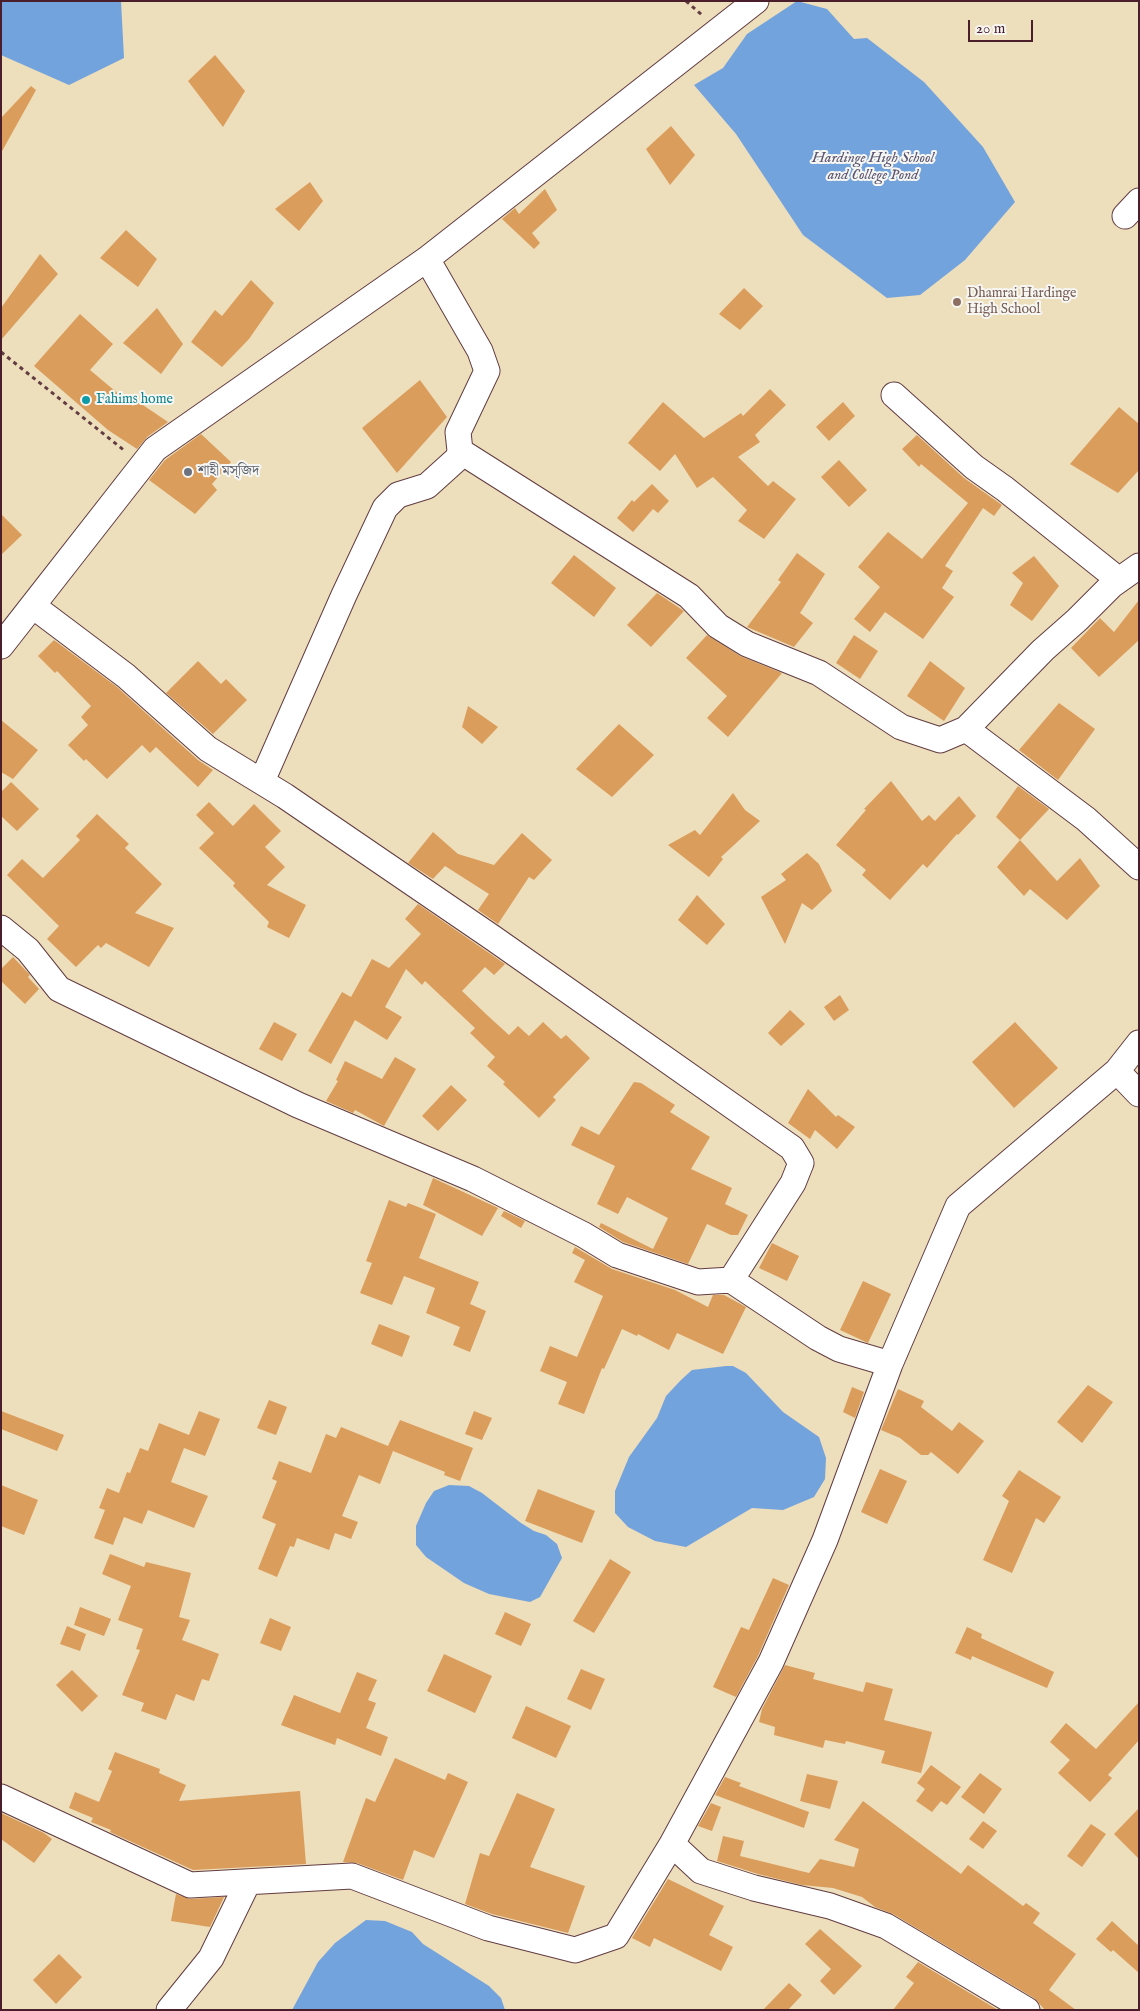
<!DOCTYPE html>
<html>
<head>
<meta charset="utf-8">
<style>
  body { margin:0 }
  #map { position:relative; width:1140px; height:2011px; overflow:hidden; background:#eddebc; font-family:"IM FELL English",serif }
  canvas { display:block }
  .frame { position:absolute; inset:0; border:2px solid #4a1f2b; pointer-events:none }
  .scale { position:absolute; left:968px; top:20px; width:65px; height:22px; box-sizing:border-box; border:2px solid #4a1f2b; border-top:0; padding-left:6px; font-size:15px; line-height:18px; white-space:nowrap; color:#4a1f2b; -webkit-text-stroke:4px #f6f6f2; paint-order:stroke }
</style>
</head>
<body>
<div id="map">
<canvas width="1140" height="2011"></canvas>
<div class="frame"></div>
<div class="scale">20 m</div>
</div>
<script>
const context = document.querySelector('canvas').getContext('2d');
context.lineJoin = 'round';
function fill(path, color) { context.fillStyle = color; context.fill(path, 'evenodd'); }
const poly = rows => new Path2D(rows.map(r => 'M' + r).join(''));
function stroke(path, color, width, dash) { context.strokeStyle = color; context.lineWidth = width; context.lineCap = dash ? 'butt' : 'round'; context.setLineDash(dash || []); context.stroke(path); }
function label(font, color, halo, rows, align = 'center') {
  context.font = font + ' "IM FELL English","Noto Serif Bengali",serif'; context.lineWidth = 4; context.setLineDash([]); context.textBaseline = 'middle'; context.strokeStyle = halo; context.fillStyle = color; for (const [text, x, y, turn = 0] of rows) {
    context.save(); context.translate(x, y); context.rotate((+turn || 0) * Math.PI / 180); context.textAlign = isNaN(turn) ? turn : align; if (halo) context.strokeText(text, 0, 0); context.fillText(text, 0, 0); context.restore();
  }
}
fill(poly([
  [1,1,121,1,124,58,69,85,1,55],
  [797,1,827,9,854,39,867,38,924,82,983,147,1015,202,965,260,920,295,887,298,803,235,736,134,694,85,723,68,747,34],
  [726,1366,733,1366,746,1373,783,1412,819,1437,826,1458,825,1479,814,1497,783,1510,752,1508,686,1547,655,1541,628,1527,615,1513,615,1491,629,1457,657,1418,666,1396,681,1380,692,1370],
  [449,1485,469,1486,482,1493,521,1523,534,1531,546,1535,557,1544,562,1558,540,1597,530,1602,489,1594,464,1583,426,1557,416,1545,416,1526,426,1503,434,1491],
  [366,1920,385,1921,412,1932,423,1944,489,1986,501,1998,505,2010,292,2010,318,1962,335,1943]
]), '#73a3dd');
fill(poly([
  [215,55,245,91,223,127,188,81],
  [31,86,36,90,1,153,1,118],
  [671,126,695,155,670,185,646,149],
  [310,182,323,201,299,231,275,209],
  [545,189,557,210,532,233,540,243,534,249,502,219,515,208,519,214],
  [126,230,157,259,138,287,100,258],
  [40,254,58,274,1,340,1,308],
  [251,280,274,303,249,339,222,367,191,342,215,310,222,316],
  [744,288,763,306,740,330,719,314],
  [157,308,183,344,161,374,123,343],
  [80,314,113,344,90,370,133,406,137,401,168,422,147,437,137,449,108,430,34,366],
  [420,380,447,417,397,473,362,428],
  [770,389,786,405,755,435,760,442,738,457,768,486,773,481,796,499,764,539,738,521,747,510,713,477,697,488,675,454,660,471,628,443,663,402,704,438,741,413,743,416],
  [843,402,855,416,829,441,816,427],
  [1119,407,1139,424,1139,470,1118,493,1070,464],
  [201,434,231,462,212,484,217,490,195,514,149,480,165,460],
  [917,435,964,478,1002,505,994,516,983,508,945,566,953,571,942,588,954,597,923,639,885,612,870,632,854,619,880,587,858,567,888,532,922,559,968,503,921,464,919,467,902,449],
  [839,460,867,490,849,507,821,477],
  [652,484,669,501,658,513,653,509,633,532,617,518,632,500,634,502],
  [1,514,22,535,1,555],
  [797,553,825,574,800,613,813,623,794,647,747,627,781,582,778,580],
  [574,555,616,588,594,617,551,583],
  [1034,556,1059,586,1032,621,1010,605,1023,583,1012,573],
  [657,593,684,611,651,647,627,625],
  [1139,600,1139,640,1099,677,1071,648,1100,618,1114,632],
  [707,635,740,656,782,673,728,737,707,718,727,696,686,658],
  [854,635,878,651,860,679,836,663],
  [54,640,117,687,198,760,213,770,198,787,156,747,150,753,142,745,107,779,86,759,84,761,68,745,88,725,81,717,91,706,57,671,55,673,38,656],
  [198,661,221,684,226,679,247,700,213,734,166,693],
  [930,661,965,688,944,721,907,696],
  [1059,703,1095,729,1058,780,1019,750],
  [468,706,498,727,482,744,462,727],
  [1,720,38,750,13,779,1,772],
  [619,724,654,755,612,797,576,769],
  [891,781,922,821,929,815,935,821,959,796,976,816,958,835,957,834,927,868,923,864,890,900,862,875,866,870,836,845,866,810,864,809],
  [11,782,39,809,17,831,1,816,1,792],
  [1018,786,1049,809,1020,840,996,817],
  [733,793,745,810,760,821,721,857,723,859,709,877,668,845,695,830,700,835],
  [209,802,233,826,254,804,281,831,265,847,285,867,267,885,306,905,289,938,267,927,269,922,233,886,235,883,199,848,214,833,196,815],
  [97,814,129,844,125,848,162,884,135,913,174,928,149,967,106,943,101,948,98,945,76,967,47,939,59,926,7,875,22,859,43,878,80,840,76,836],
  [433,832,458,854,494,865,522,833,552,860,534,880,529,877,498,924,478,910,489,894,445,866,433,879,408,863],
  [1020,840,1057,881,1080,858,1100,886,1067,920,1030,889,1024,896,997,867],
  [807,853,819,864,832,891,812,910,802,903,785,944,761,897,786,880,781,874],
  [697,895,725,924,707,945,678,920],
  [418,904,505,964,494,975,485,967,462,991,487,1015,509,1035,518,1026,529,1036,543,1022,561,1039,566,1035,590,1058,553,1097,556,1100,539,1118,503,1084,505,1082,487,1066,495,1057,470,1033,475,1028,425,981,422,985,406,969,385,1007,402,1017,387,1040,355,1020,331,1064,308,1051,342,992,351,997,372,959,389,968,421,934,405,919],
  [13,957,30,975,28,977,39,989,25,1004,1,981,1,969],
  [840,995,849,1010,834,1021,824,1007],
  [790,1010,805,1024,781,1046,768,1033],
  [274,1022,297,1034,282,1061,259,1049],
  [1015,1022,1058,1068,1014,1108,972,1062],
  [395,1057,416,1069,384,1126,355,1110,353,1113,326,1101,338,1081,336,1080,345,1061,382,1079],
  [634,1082,641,1083,675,1105,670,1112,710,1137,691,1169,732,1188,725,1204,748,1215,738,1235,731,1235,707,1224,688,1264,623,1242,599,1227,601,1223,653,1249,668,1218,627,1197,618,1214,597,1204,615,1166,571,1145,581,1126,599,1135],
  [451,1085,467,1100,438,1131,422,1116],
  [808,1089,836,1117,838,1115,855,1127,837,1149,815,1130,810,1139,788,1123],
  [433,1178,498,1208,482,1236,423,1205],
  [389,1200,406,1207,408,1203,436,1214,419,1258,479,1282,470,1304,486,1311,470,1352,453,1345,460,1327,426,1313,435,1288,404,1276,392,1305,360,1293,372,1263,366,1261],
  [504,1211,525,1221,521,1228,501,1216],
  [772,1243,799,1256,787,1281,759,1268],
  [575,1247,612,1269,675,1290,708,1307,713,1295,724,1295,746,1307,723,1354,677,1333,669,1350,638,1334,637,1336,622,1329,604,1369,602,1368,584,1414,558,1404,567,1382,540,1371,550,1346,577,1357,603,1296,574,1282,585,1260,572,1253],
  [863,1281,891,1294,868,1343,840,1330],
  [379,1324,410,1336,402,1357,371,1344],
  [1088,1385,1113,1402,1082,1443,1057,1422],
  [852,1387,864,1392,855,1418,843,1412],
  [898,1389,924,1401,921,1407,952,1431,959,1422,984,1441,958,1474,931,1452,928,1455,921,1455,900,1438,881,1430],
  [269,1400,287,1407,276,1435,257,1428],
  [1,1411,64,1435,57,1451,1,1429],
  [199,1411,220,1419,205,1456,184,1448,171,1482,208,1496,194,1528,148,1510,142,1524,124,1517,113,1545,94,1538,105,1510,99,1508,107,1488,119,1493,127,1472,130,1473,140,1448,148,1451,159,1423,189,1435],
  [474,1411,492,1418,482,1440,465,1434],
  [400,1420,473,1448,460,1481,444,1475,445,1472,393,1451,380,1484,359,1475,342,1516,358,1522,351,1539,335,1533,329,1550,297,1538,294,1547,290,1546,277,1577,258,1569,276,1524,262,1518,277,1481,272,1479,279,1461,311,1473,326,1434,336,1438,341,1427,388,1446],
  [880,1469,907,1481,887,1524,861,1512],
  [1019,1470,1061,1497,1044,1523,1036,1518,1012,1573,983,1560,1009,1501,1002,1496],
  [1,1485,38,1500,24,1535,1,1526],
  [538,1489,595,1511,582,1543,525,1521],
  [110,1554,144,1567,146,1562,191,1573,179,1617,190,1620,182,1640,219,1654,209,1681,202,1679,194,1701,176,1694,166,1720,141,1711,144,1703,122,1695,140,1650,136,1649,143,1629,118,1620,131,1586,102,1574],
  [610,1559,631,1572,594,1633,573,1621],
  [773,1578,789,1585,758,1656,736,1697,713,1687,741,1627,749,1630],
  [80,1607,111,1619,104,1636,74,1625],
  [505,1612,531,1624,521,1646,495,1634],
  [270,1618,291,1627,281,1651,260,1643],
  [67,1626,86,1634,80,1651,60,1644],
  [967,1627,982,1634,981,1638,1054,1672,1047,1688,972,1656,971,1660,955,1653],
  [444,1654,492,1676,475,1713,427,1691],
  [785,1665,815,1673,813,1679,863,1692,866,1682,893,1689,884,1720,932,1732,921,1773,881,1763,885,1751,846,1741,845,1744,825,1740,823,1748,774,1735,775,1727,759,1722,762,1709],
  [581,1669,605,1679,591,1710,567,1699],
  [72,1670,98,1696,82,1712,56,1685],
  [357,1672,377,1680,368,1700,376,1703,366,1728,388,1737,381,1756,337,1738,335,1745,281,1725,294,1695,340,1713],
  [1139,1702,1139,1740,1108,1775,1112,1778,1090,1802,1058,1773,1070,1760,1050,1742,1066,1723,1096,1749],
  [526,1706,571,1726,556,1758,512,1738],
  [115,1752,160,1769,159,1773,186,1785,179,1801,300,1791,306,1864,193,1870,110,1832,111,1830,91,1822,93,1818,69,1808,75,1792,99,1802,112,1771,108,1769],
  [395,1758,445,1780,448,1773,468,1782,434,1858,414,1850,403,1880,357,1863,343,1862,366,1798,375,1802],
  [931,1765,961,1787,947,1805,941,1801,932,1812,916,1801,925,1789,917,1783],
  [980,1773,1002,1789,984,1814,961,1797],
  [807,1774,838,1781,830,1809,800,1801],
  [725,1777,741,1783,739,1786,809,1812,804,1828,715,1795],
  [517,1793,555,1809,530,1867,585,1886,568,1933,492,1914,465,1904,480,1853,489,1856],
  [863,1801,961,1874,968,1865,1023,1906,1026,1903,1040,1913,1033,1923,1076,1954,1049,1990,1076,2010,1045,2010,1034,1998,893,1914,875,1907,862,1897,833,1888,802,1885,758,1874,717,1861,723,1836,744,1841,740,1856,809,1873,820,1859,854,1867,859,1849,834,1840],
  [711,1803,721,1807,712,1831,698,1826],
  [1139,1808,1139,1859,1114,1834],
  [1,1813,44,1833,52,1839,34,1863,1,1839],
  [983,1821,997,1831,983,1849,969,1839],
  [1091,1824,1106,1834,1082,1867,1067,1856],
  [668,1879,724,1906,709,1935,733,1947,721,1971,654,1938,650,1947,632,1938],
  [176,1894,190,1899,224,1897,210,1927,171,1921],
  [1112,1921,1139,1946,1139,1973,1113,1950,1111,1952,1096,1939],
  [820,1929,862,1966,834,1995,820,1981,831,1969,805,1944],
  [59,1954,82,1977,56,2004,33,1980],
  [918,1962,998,2010,893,2010,914,1983,906,1977],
  [789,1983,802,1995,788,2010,763,2010]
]), '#db9d5c');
const street = poly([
  [1125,216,1139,201],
  [894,395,974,467,1005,489,1119,580],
  [460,451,689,596,718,626,747,644,819,673,901,727,940,740,966,729,1043,650,1077,620,1112,585,1139,566],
  [33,606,126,676,208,749,285,796,493,938,792,1148,801,1163,793,1183,731,1280],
  [1,646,155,449,427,259,756,1],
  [966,729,1086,819,1139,867],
  [262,781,344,595,385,508,398,495,427,486,458,458,460,451,458,432,487,371,480,351,427,259],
  [1,928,28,950,59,989,298,1105,473,1179,584,1235,617,1255,698,1282,731,1280,818,1338,839,1349,890,1364],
  [1117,1071,1139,1094],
  [1,1797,190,1885,352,1876,488,1928,575,1950,616,1936,672,1844,771,1662,825,1540,890,1364,958,1206,1117,1071,1139,1043],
  [672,1844,701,1871,754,1888,830,1906,886,1926,1027,2010],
  [169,2010,211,1958,248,1882]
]);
stroke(street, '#623c41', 27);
stroke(poly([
  [686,1,702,15],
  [1,352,125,451]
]), '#623c41', 3, [4, 4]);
stroke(street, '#fff', 25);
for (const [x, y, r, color] of [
  [957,302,5,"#8d6e63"],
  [86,400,5,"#0f9aa8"],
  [188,472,5,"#6b7280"]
]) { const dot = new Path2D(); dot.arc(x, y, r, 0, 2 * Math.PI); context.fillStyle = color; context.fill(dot); stroke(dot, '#f6f6f2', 2); }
label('14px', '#785e54', '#f6f6f2', [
  ["Dhamrai Hardinge",967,294],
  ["High School",967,310]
], 'left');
label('14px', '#0d838f', '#f6f6f2', [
  ["Fahims home",96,400]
], 'left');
label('14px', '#5b616d', '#f6f6f2', [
  ["শাহী মস্জিদ",198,472]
], 'left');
label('italic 15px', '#5a5472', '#f6f6f2', [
  ["Hardinge High School",873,159],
  ["and College Pond",873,176]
]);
</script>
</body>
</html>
